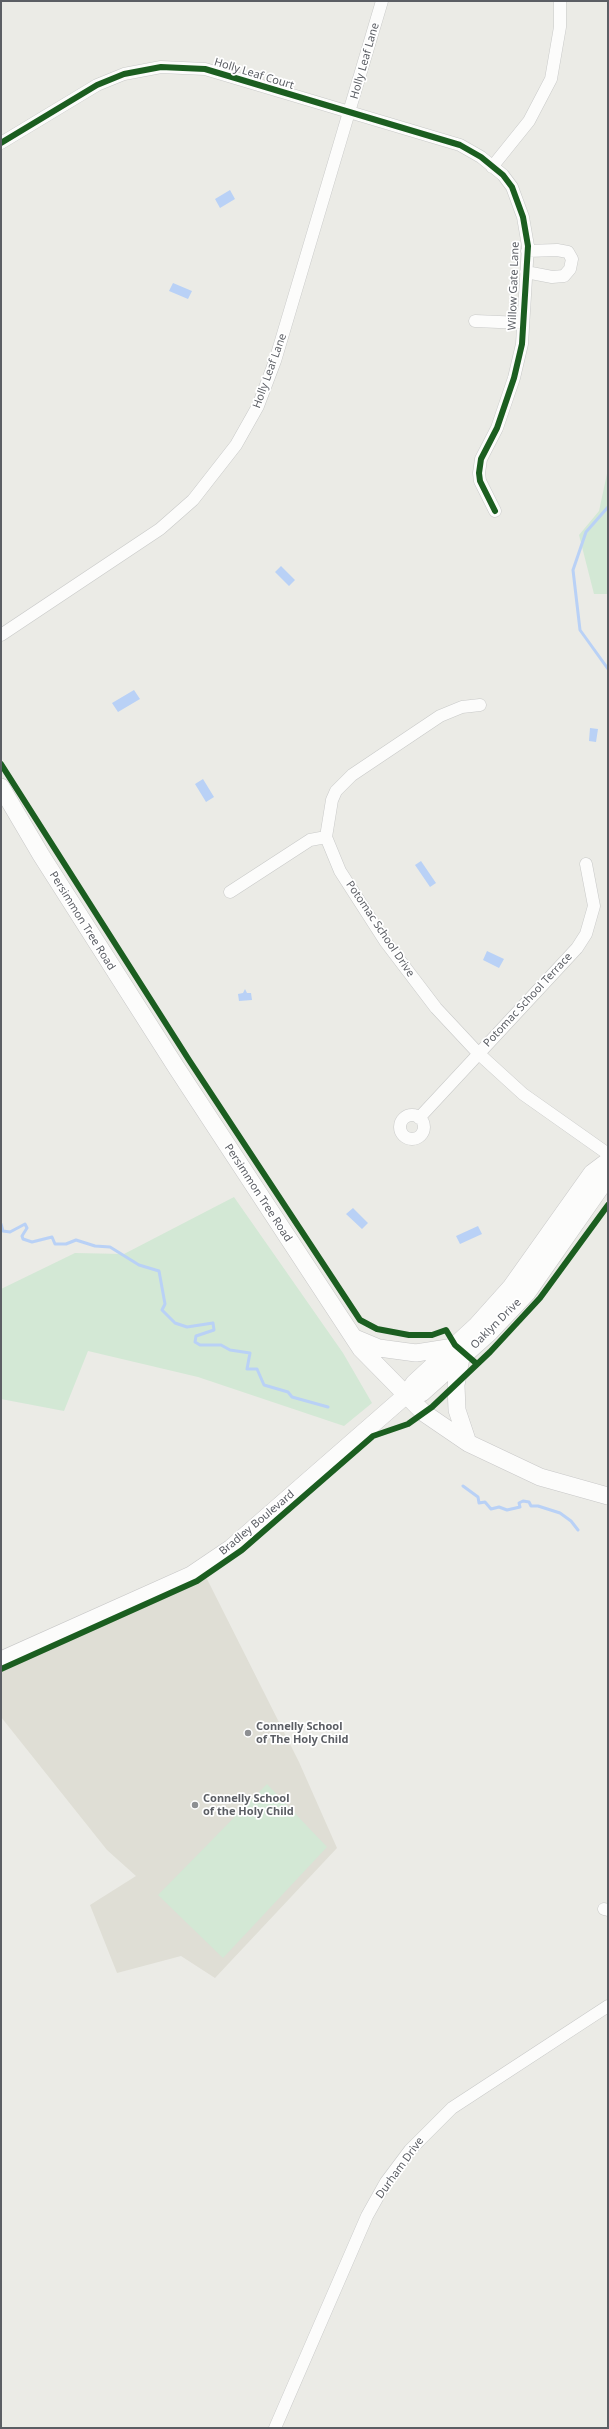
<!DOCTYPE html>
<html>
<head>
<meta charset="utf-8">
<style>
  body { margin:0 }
  #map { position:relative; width:609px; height:2429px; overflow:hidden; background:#ebebe6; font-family:"Noto Sans",sans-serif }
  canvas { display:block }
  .frame { position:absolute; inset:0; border:2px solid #5b5e64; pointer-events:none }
</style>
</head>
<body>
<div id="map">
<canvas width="609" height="2429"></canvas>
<div class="frame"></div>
</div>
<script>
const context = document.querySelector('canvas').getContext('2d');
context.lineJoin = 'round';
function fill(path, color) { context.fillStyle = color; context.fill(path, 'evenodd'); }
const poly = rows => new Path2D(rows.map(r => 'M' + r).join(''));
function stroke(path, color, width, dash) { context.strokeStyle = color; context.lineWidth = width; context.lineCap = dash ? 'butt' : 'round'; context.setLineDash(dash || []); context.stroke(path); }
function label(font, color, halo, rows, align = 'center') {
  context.font = font + ' "Noto Sans",sans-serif'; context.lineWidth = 3.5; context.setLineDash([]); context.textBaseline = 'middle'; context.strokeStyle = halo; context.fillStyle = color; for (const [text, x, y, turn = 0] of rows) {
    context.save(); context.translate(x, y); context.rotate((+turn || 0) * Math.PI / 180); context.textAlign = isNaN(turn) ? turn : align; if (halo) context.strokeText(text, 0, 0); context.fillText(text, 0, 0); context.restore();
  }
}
fill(poly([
  [204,1573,299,1762,337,1848,215,1978,181,1956,117,1973,90,1905,136,1876,107,1850,1,1717,1,1665]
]), '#dfded5');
fill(poly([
  [608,469,608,594,594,594,579,535,599,511],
  [234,1197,343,1353,372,1403,344,1426,198,1377,88,1351,64,1411,1,1399,1,1289,75,1253,124,1254],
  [267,1784,327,1847,223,1958,158,1895]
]), '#d3e8d5');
fill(poly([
  [230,190,235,199,220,208,215,199],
  [173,283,192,291,188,299,169,291],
  [281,566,295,580,289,586,275,572],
  [134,690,140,699,118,712,112,703],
  [590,728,598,729,596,742,589,741],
  [203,779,214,797,206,802,195,784],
  [421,861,436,883,430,887,415,865],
  [487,951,504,959,499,968,483,960],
  [245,989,247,993,251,993,252,1000,239,1001,238,994,243,993],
  [353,1208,368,1223,362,1229,346,1214],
  [478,1226,482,1234,460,1244,456,1236]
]), '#b9d1f6');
stroke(poly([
  [608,507,586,532,573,570,580,630,608,669],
  [1,1224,3,1231,10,1232,25,1224,27,1228,22,1236,23,1239,32,1242,52,1237,55,1244,66,1244,76,1240,95,1246,110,1247,139,1265,159,1271,165,1304,162,1310,175,1323,187,1327,213,1323,214,1330,196,1336,195,1342,200,1345,221,1345,230,1350,250,1353,247,1369,257,1369,264,1385,288,1392,292,1397,328,1407],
  [463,1486,478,1497,479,1503,485,1502,491,1509,499,1507,507,1510,520,1507,519,1503,523,1501,529,1502,531,1506,538,1506,560,1513,571,1521,578,1530]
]), '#b9d1f6', 3);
const street = poly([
  [1,143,97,85,124,74,161,67,205,69,460,145,481,157,503,175,512,187,523,217,528,246,522,344,514,378,497,428,481,459,479,473,480,481,495,511],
  [492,167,529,121,551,79,560,27,560,1],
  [526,272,552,277,564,276,570,269,572,259,568,252,557,250,527,251],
  [475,321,523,323],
  [1,635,160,529,193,500,236,445,258,406,275,361,382,1],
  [480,705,462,707,440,716,352,775,336,791,332,800,326,837,340,871,385,941,436,1008,478,1053,523,1094,608,1154],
  [230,892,310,840,326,837],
  '400 1127a12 12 0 1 1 24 0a12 12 0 1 1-24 0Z',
  [419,1118,577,948,586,934,594,906,586,864],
  [604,1909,608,1910],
  [275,2428,367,2216,386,2182,410,2150,452,2108,608,2006]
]);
const secondary = poly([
  [1,787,41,855,176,1067,361,1349,424,1413,468,1443,540,1477,608,1496],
  [355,1338,379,1348,416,1353,454,1347],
  [461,1358,456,1385,457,1410,468,1443],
  [405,1396,422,1393,489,1333,527,1293,605,1181,608,1172],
  [1,1660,191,1575,231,1548,405,1396,414,1383,477,1325,511,1287,592,1173,608,1161]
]);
stroke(street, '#c8c9c8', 13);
stroke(secondary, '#c7c7c7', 18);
stroke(street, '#fcfcfb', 12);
stroke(secondary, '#fcfcfb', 17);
stroke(poly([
  [1,143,97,85,124,74,161,67,205,69,460,145,481,157,503,175,512,187,523,217,528,246,522,344,514,378,497,428,481,459,479,473,480,481,495,511],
  [1,764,189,1060,360,1320,377,1329,409,1335,432,1335,446,1330,455,1345,477,1364],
  [1,1669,197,1581,242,1550,373,1436,408,1424,432,1407,490,1352,540,1298,608,1205]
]), '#1b5e20', 6);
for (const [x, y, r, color] of [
  [248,1733,4,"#8d8f92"],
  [195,1805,4,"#8d8f92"]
]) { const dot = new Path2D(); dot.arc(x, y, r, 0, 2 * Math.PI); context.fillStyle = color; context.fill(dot); stroke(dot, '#fff', 1.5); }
label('11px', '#5b5e64', '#fff', [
  ["Holly Leaf Lane",365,61,-74],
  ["Holly Leaf Court",254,74,17],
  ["Willow Gate Lane",514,286,-88],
  ["Holly Leaf Lane",270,371,-70],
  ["Persimmon Tree Road",82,921,58],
  ["Potomac School Drive",380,929,56],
  ["Potomac School Terrace",528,1000,-47],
  ["Persimmon Tree Road",258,1193,57],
  ["Oaklyn Drive",496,1324,-45],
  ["Bradley Boulevard",257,1523,-40],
  ["Durham Drive",400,2168,-54]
]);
label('bold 11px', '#5b5e64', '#fff', [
  ["Connelly School",256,1727],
  ["of The Holy Child",256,1740],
  ["Connelly School",203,1799],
  ["of the Holy Child",203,1812]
], 'left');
</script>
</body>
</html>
